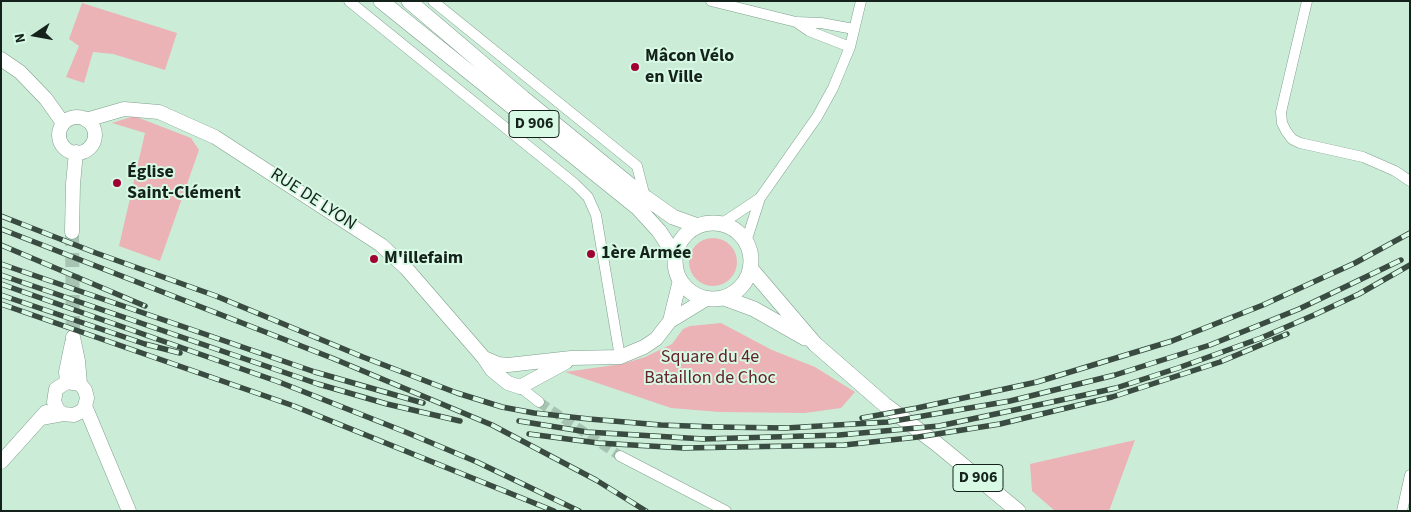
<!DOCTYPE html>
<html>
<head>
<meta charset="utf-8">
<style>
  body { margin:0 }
  #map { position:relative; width:1411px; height:512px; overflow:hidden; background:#cbedd8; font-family:"Source Sans 3",sans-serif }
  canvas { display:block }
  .frame { position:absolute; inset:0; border:2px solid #15221b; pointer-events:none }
  .north { position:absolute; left:10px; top:10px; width:50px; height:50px; -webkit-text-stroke:4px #d8fae5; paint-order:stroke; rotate:258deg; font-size:14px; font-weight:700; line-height:20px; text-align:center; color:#15221b }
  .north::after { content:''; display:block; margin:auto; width:18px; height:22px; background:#15221b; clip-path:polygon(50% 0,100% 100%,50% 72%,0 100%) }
</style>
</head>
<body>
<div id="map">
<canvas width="1411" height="512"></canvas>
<div class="frame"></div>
<div class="north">N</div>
</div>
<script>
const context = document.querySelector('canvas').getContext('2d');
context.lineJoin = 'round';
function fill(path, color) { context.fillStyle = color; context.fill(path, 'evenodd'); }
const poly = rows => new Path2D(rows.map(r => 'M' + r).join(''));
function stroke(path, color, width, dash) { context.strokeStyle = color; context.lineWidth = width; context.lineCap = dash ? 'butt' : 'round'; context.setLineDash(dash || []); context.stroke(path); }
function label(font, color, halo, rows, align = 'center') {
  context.font = font + ' "Source Sans 3",sans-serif'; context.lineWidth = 4; context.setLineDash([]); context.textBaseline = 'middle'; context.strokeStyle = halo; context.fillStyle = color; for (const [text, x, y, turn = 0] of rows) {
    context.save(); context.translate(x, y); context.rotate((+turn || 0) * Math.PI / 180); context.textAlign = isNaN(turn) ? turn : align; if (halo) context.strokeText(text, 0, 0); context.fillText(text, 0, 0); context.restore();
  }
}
fill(poly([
  [82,3,177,33,165,70,113,54,93,52,84,83,66,77,79,46,69,39],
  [134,116,191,138,199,150,160,261,119,246,145,133,112,123],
  '689 262a24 24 0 1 1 48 0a24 24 0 1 1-48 0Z',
  [721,323,772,350,815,367,855,392,841,408,805,413,719,412,671,408,565,372,622,364,645,357,672,344,683,329,690,326],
  [1135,440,1109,511,1055,511,1032,491,1030,464]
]), '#ebb3b6');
stroke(poly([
  [539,402,620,456]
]), '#a7c4b2', 10, [10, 5]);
stroke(poly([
  [72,232,73,337]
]), '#a7c4b2', 14, [14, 7]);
const street = poly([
  [349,1,575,184,588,197,596,215,620,357],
  [433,1,637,166,645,197],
  [711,1,796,22],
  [1307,1,1281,112,1282,123,1286,131,1292,139,1300,143,1363,157,1395,171,1410,181],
  [850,47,809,31,796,22,821,23,854,29],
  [721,224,760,198],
  [746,242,760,198,817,117,833,88,850,47,861,1],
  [520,387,539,402],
  [620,456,726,511],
  [1402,511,1410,475]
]);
const secondary = poly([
  [1,59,20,72,46,99,63,123],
  '59 135a18 18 0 1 1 36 0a18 18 0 1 1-36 0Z',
  [86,120,124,109,159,112,215,137,381,245,406,268,484,358,492,370,508,383,520,387],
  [72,232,73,184,76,152],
  [670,321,680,280],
  [73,337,78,361,80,384],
  [484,358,498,364,508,365,571,358,620,357,644,347,656,339,670,321,706,299],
  [67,382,66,372,72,343],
  [520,387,566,362],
  [85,406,129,511],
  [41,418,63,414,74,415,82,411,85,406,87,398,85,390,80,384,67,382,56,389,54,402,58,410,63,414],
  [1,462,46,412]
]);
const primary = poly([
  [381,1,638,208,659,231,671,249,675,258],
  [409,1,523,98,646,198,673,217,698,226],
  '675 261a38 38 0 1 1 76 0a38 38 0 1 1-76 0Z',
  [751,269,815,344,885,405,937,444,1018,511],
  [724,298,754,309,805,338]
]);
stroke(street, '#7f9f8c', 11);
stroke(secondary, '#7f9f8c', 15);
stroke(primary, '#7f9f8c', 16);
stroke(street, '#fff', 10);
stroke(secondary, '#fff', 14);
stroke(primary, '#fff', 15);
const rail = poly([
  [1,216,96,253,216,296,363,357,457,393,502,407,534,413,589,419,661,425,716,427,786,428,888,422,1010,401,1115,375,1210,345,1299,309,1401,260],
  [1,229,332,358,492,425,596,480,646,511],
  [1,245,145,306],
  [1,264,315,372,423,403],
  [1,275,318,384,387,404,460,421],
  [1,284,279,382,408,433,477,462,579,511],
  [1,295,145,344,180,353],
  [1,304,294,406,554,511],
  [862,418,917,408,1037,382,1172,341,1263,305,1355,263,1410,233],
  [519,421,587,432,704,439,839,435,939,426,1080,396,1116,388,1178,368,1261,338,1314,315,1359,294,1410,265],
  [529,434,598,443,684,448,844,445,918,437,1000,424,1112,397,1220,362,1287,334]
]);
stroke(rail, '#3a4c42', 5.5);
stroke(rail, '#d8fae5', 4, [11]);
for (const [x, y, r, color] of [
  [635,67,5,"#a10034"],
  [117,183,5,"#a10034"],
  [591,254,5,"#a10034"],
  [374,259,5,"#a10034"]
]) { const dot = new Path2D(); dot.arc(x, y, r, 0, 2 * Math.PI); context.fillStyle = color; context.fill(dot); stroke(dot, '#d8fae5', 2); }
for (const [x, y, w] of [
  [534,124,50],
  [978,478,50]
]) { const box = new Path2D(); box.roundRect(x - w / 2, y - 13.5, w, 27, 4); context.fillStyle = '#d8fae5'; context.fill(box); stroke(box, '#15221b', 1); }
label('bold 16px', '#15221b', null, [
  ["D 906",534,124],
  ["D 906",978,478]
]);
label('bold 18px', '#15221b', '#d8fae5', [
  ["Mâcon Vélo",645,57],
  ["en Ville",645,78],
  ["Église",127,173],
  ["Saint-Clément",127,194],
  ["1ère Armée",601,254],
  ["M'illefaim",384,259]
], 'left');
label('18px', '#15221b', '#d8fae5', [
  ["RUE DE LYON",313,200,33]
]);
label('18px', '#65212c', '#d8fae5', [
  ["Square du 4e",710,358],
  ["Bataillon de Choc",710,379]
]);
</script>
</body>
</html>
